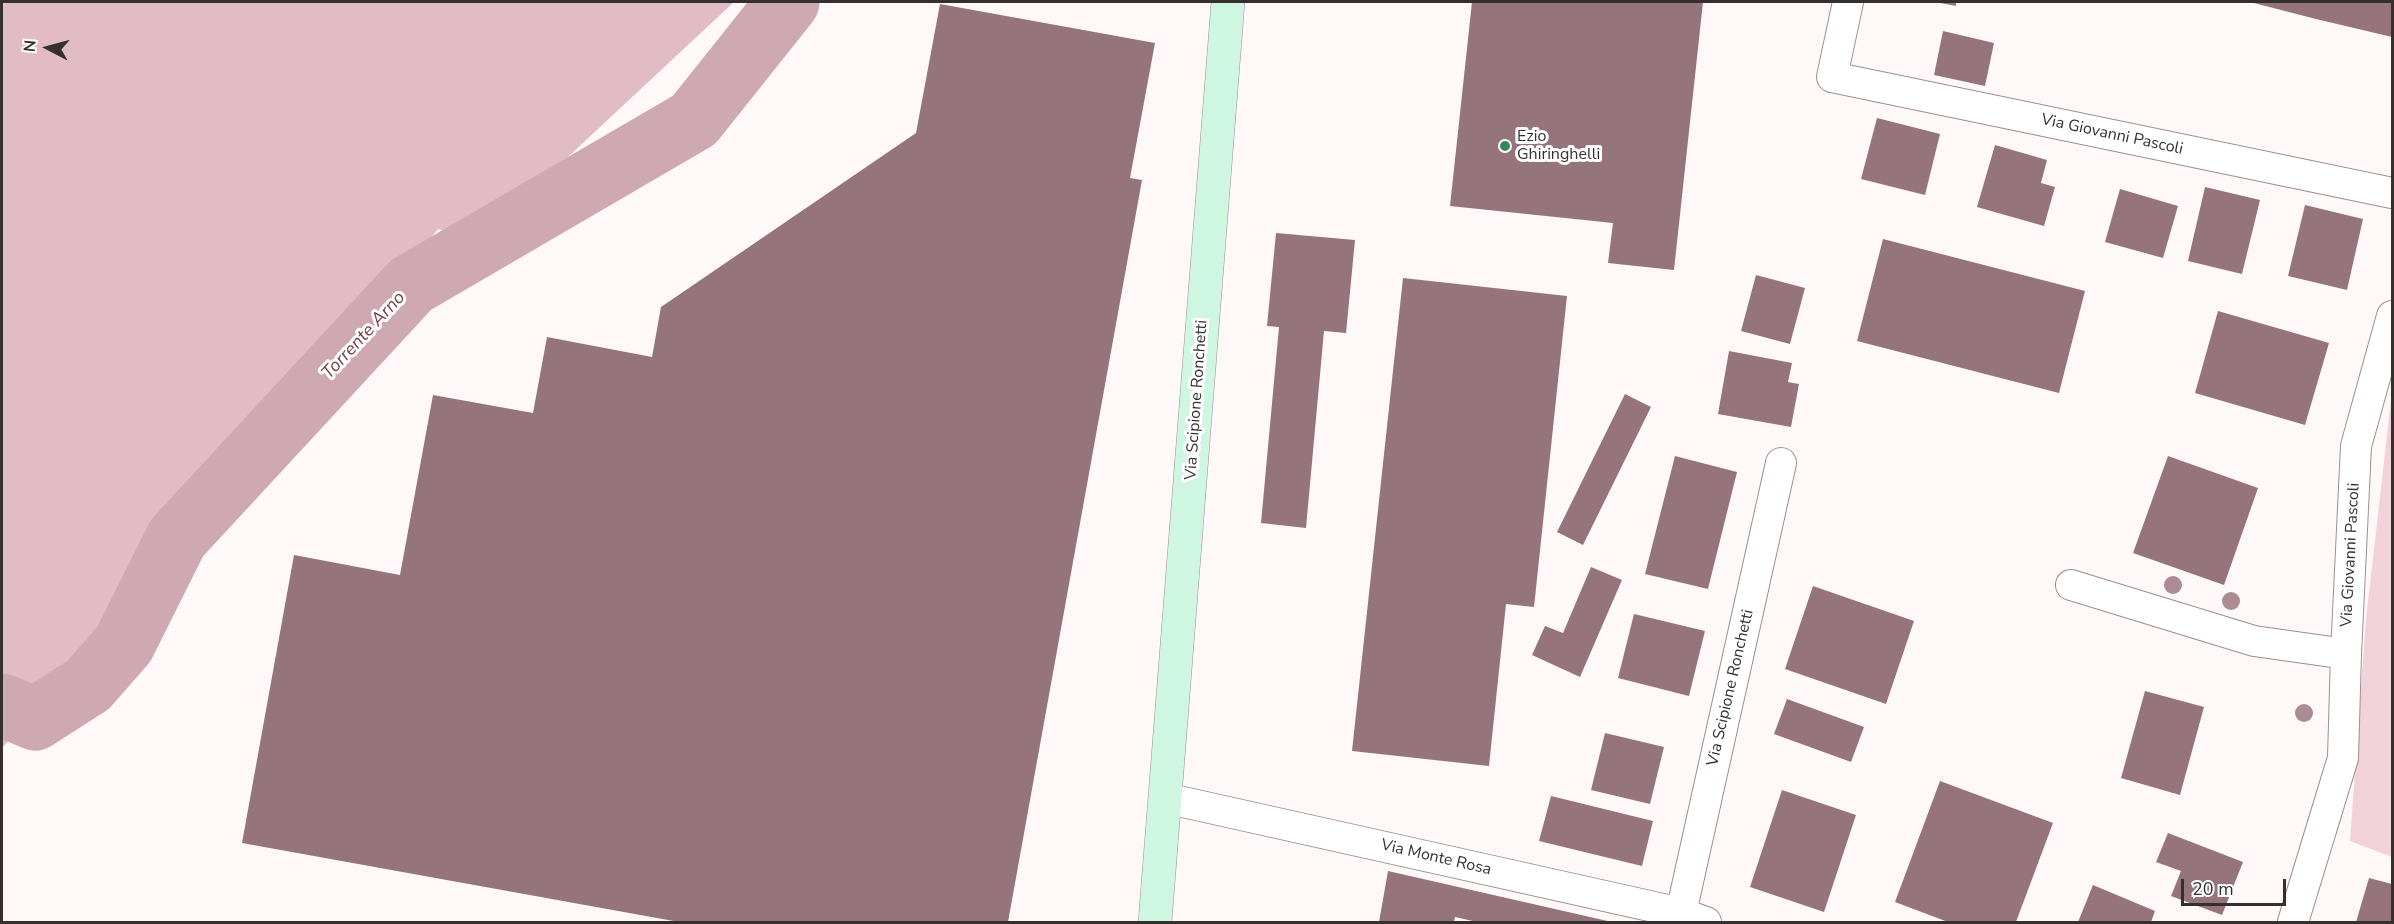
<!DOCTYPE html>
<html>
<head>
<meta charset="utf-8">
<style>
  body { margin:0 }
  #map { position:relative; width:2394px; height:924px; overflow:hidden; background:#fff8f9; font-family:"Nunito Sans",sans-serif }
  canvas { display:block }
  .frame { position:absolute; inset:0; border:3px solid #352f30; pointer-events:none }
  .north { position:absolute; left:18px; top:18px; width:60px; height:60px; -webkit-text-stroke:4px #fff; paint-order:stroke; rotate:276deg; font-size:16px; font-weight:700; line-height:24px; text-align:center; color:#352f30 }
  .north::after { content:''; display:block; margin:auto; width:21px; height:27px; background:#352f30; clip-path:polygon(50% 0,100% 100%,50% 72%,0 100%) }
  .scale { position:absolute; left:2181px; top:879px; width:105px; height:27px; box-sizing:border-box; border:3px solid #352f30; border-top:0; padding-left:8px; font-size:18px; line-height:21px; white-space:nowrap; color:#352f30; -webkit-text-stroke:4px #fff; paint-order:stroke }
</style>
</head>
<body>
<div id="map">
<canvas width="2394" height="924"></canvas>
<div class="frame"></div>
<div class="north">N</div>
<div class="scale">20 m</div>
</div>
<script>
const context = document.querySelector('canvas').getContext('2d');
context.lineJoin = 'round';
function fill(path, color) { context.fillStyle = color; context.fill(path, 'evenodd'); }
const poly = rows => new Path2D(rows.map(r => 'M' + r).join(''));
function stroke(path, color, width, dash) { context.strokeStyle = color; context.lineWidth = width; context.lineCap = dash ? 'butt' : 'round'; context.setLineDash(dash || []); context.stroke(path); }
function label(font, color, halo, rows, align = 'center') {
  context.font = font + ' "Nunito Sans",sans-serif'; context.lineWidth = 6; context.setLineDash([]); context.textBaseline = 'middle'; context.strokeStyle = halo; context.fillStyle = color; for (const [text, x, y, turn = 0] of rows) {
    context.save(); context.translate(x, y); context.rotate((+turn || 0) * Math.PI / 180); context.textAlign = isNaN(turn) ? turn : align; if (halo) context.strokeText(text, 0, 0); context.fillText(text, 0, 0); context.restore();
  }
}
fill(poly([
  [2392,392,2392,857,2350,841,2366,619]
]), '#f0d2d8');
fill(poly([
  [2,2,734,2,479,240,438,229,314,381,141,580,83,662,2,748]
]), '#e1bcc4');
stroke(poly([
  [2,705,35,719,88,685,124,644,177,538,411,285,694,120,788,2]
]), '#cea9b1', 63);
fill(poly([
  [1472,2,1703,2,1674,270,1608,263,1613,223,1450,206],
  [1935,2,1956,2,1956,6],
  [2250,2,2392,2,2392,37,2316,19],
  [940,4,1155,43,1130,178,1142,180,1008,922,679,922,242,843,294,555,400,575,433,395,533,413,547,337,652,357,661,307,916,133],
  [1943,31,1994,43,1985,86,1934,75],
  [1877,118,1940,134,1925,195,1861,179],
  [1995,145,2047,160,2041,183,2055,187,2044,226,1977,207],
  [2205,187,2260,200,2242,274,2188,261],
  [2120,189,2178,206,2163,258,2105,242],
  [2305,205,2363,219,2347,290,2288,276],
  [1276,233,1355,240,1346,333,1324,331,1306,528,1261,523,1279,327,1267,326],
  [1883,239,2085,291,2059,393,1857,341],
  [1756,275,1805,288,1790,344,1741,331],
  [1403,278,1567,296,1534,607,1506,604,1489,766,1352,751],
  [2218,311,2329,343,2305,425,2195,393],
  [1729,351,1792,363,1788,382,1799,384,1791,427,1718,414],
  [1625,394,1651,407,1583,545,1557,532],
  [1675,456,1737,472,1708,589,1645,574],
  [2168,456,2258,488,2224,585,2133,553],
  [1591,567,1622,580,1580,677,1532,655,1545,626,1563,633],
  [1813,586,1914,621,1886,704,1785,669],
  [1634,614,1705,631,1689,696,1618,678],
  [2145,691,2204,707,2180,795,2121,778],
  [1787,699,1864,727,1851,762,1774,734],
  [1605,733,1664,747,1650,804,1591,790],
  [1940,781,2053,823,2016,922,1948,922,1895,902],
  [1782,790,1856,815,1824,912,1750,887],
  [1551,796,1653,821,1642,866,1539,841],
  [2168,833,2243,862,2222,915,2171,896,2181,871,2156,862],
  [1388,871,1612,922,1477,922,1455,917,1454,922,1379,922],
  [2369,878,2392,884,2392,922,2356,922],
  [2093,885,2155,911,2151,922,2078,922]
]), '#96747c');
const street = poly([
  [1848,2,1832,77,2392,193],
  [2071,585,2254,641,2346,654,2343,758,2293,922],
  [2346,654,2356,446,2392,316],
  [1165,798,1681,913,1706,922],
  [1681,913,1781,463]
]);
const secondary = poly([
  [1155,922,1228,2]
]);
stroke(street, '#9d8e91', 32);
stroke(secondary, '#9d8e91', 34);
stroke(street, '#fff', 30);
stroke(secondary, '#cef6e0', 33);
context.fillStyle = '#ab8c94';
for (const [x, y] of [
  [2173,585],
  [2231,601],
  [2304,713]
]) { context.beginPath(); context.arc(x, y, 9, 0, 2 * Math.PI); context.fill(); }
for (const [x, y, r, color] of [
  [1505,146,6,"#36895b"]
]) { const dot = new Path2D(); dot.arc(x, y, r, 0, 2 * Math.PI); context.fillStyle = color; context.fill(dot); stroke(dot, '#fff', 2); }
label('16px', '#352f30', '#fff', [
  ["Via Giovanni Pascoli",2112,135,12],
  ["Via Scipione Ronchetti",1197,400,-86],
  ["Via Giovanni Pascoli",2351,555,-87],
  ["Via Scipione Ronchetti",1731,688,-77],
  ["Via Monte Rosa",1436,858,13]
]);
label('16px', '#352f30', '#fff', [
  ["Ezio",1517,137],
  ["Ghiringhelli",1517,155]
], 'left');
label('italic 18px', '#723f4c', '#fff', [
  ["Torrente Arno",364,336,-47]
]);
</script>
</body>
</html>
